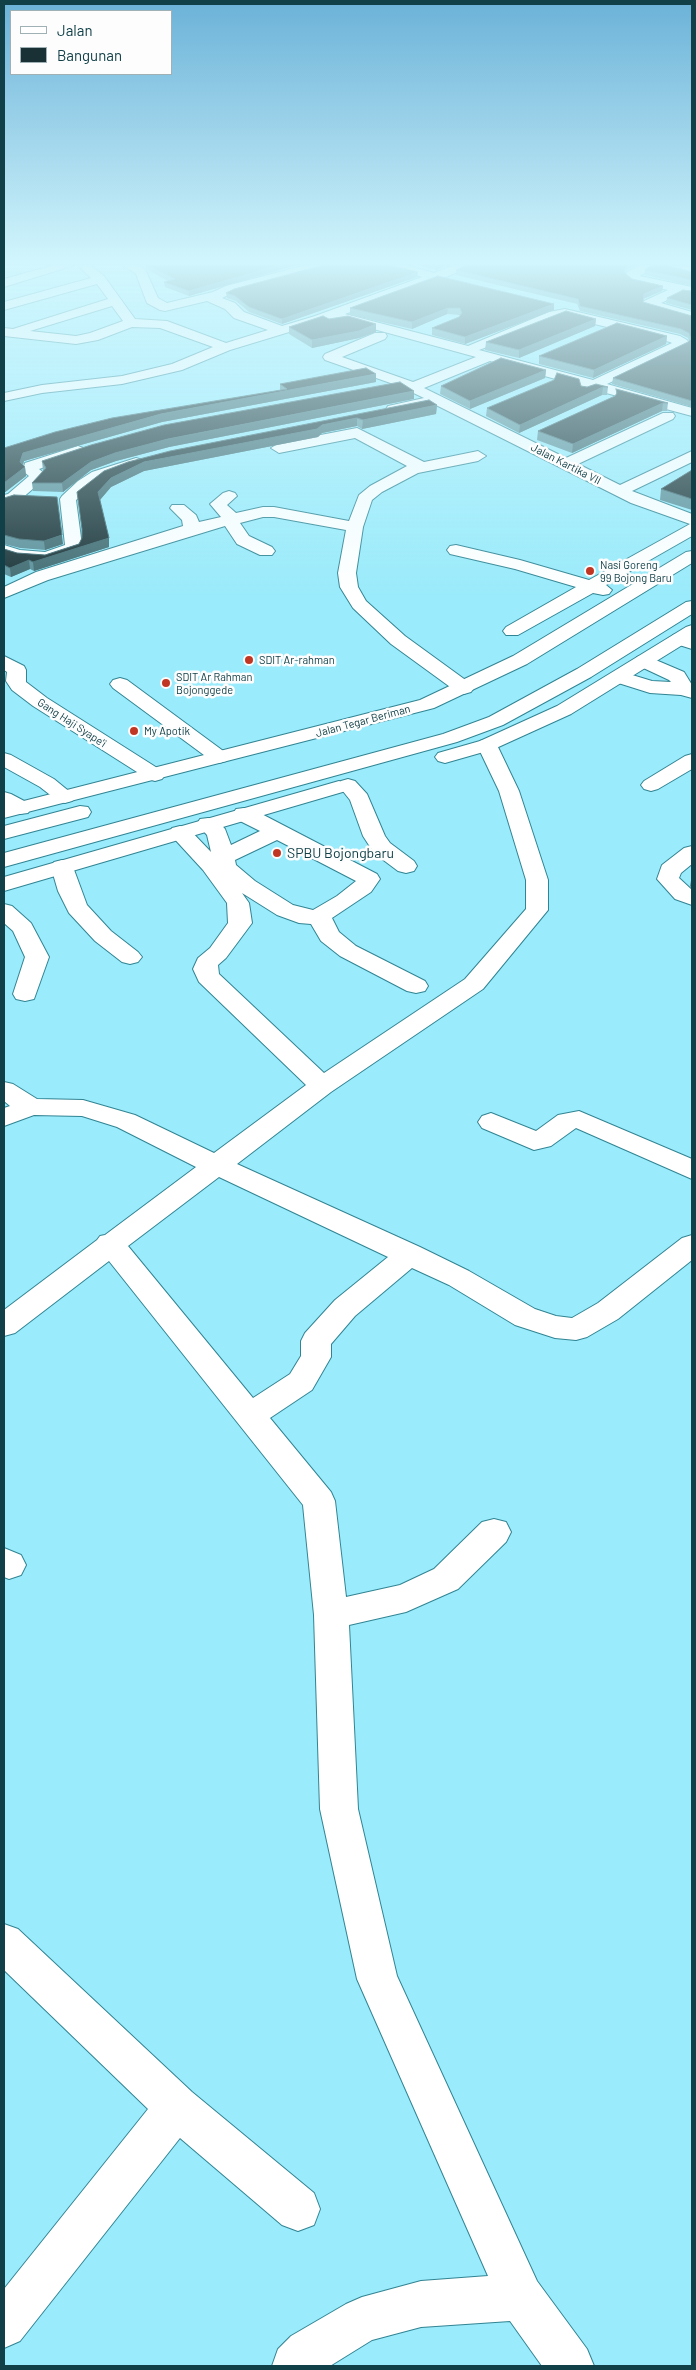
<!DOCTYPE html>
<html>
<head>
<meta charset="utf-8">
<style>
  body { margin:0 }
  #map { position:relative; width:696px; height:2370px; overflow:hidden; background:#9aebfb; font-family:Barlow,sans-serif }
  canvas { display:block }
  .frame { position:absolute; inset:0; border:5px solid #114048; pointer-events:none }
  .legend { position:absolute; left:10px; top:10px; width:162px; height:65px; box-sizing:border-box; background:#fdfdfd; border:1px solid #9fb1b5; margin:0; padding:6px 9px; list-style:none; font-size:15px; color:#114048 }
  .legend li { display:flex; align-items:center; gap:10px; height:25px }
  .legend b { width:25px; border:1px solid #9fb1b5 }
</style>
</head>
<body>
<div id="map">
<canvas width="696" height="2370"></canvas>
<div class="frame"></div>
<ul class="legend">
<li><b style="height:6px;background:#fff"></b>Jalan</li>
<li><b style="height:14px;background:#193135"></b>Bangunan</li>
</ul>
</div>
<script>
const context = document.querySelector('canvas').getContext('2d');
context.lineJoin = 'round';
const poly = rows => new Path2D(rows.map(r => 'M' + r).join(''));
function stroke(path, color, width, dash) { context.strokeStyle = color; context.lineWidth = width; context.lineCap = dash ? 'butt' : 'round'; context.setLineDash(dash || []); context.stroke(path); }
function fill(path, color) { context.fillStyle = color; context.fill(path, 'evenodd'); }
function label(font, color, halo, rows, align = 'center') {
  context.font = font + ' Barlow,sans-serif'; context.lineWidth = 5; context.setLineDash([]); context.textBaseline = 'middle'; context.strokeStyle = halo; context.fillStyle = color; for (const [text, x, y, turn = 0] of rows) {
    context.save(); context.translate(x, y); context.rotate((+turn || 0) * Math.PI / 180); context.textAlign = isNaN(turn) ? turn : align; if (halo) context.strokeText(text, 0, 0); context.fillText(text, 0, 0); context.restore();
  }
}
const minor = poly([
  [54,265,75,265,4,287,4,279,54,265],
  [77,265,91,265,104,276,135,319,167,321,226,343,268,330,234,318,225,309,207,301,165,311,160,310,147,303,136,274,122,265,138,265,145,269,158,298,167,303,213,292,226,286,306,265,328,265,326,268,234,292,222,298,235,303,244,312,282,326,315,316,422,277,385,265,406,265,434,273,454,265,473,265,444,278,442,281,435,281,345,314,468,346,549,312,565,309,680,336,687,340,689,343,687,346,607,384,692,408,692,416,595,390,586,393,581,392,579,389,581,386,490,361,424,388,566,458,663,413,673,413,675,416,673,419,578,464,620,485,692,451,692,462,632,491,692,514,692,536,606,585,612,590,609,594,603,595,593,593,518,635,506,635,503,631,506,627,576,587,515,569,450,554,447,550,450,546,456,545,520,560,589,580,690,524,631,503,436,405,393,413,388,412,386,409,388,406,424,398,399,386,325,360,323,357,325,354,375,333,385,333,387,336,385,339,342,357,413,382,476,357,348,322,334,322,332,319,230,350,182,370,122,384,42,393,4,401,4,393,42,385,122,376,172,364,213,347,160,328,132,327,98,340,76,344,4,336,4,328,13,329,108,299,97,284,4,310,4,302,91,278,77,265],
  [112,306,123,321,90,333,76,336,30,331,112,306],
  [565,317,670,342,672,343,593,380,479,350,565,317],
  [640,265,656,265,640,276,692,287,692,295,682,293,661,303,692,312,692,320,644,307,643,304,644,301,668,290,632,282,627,278,625,275,627,272,640,265],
  [661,265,692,267,692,275,663,268,661,265],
  [357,428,424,462,478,451,486,456,478,461,418,473,382,492,372,500,363,527,356,573,358,587,366,601,405,636,471,684,474,688,471,692,464,694,457,692,391,644,353,608,340,587,338,573,346,530,274,517,263,517,240,523,249,536,272,547,275,551,272,555,260,555,237,544,225,526,48,580,4,598,4,587,36,572,183,526,182,520,170,508,172,505,184,505,196,515,199,522,221,517,210,504,223,493,229,491,235,493,237,496,227,505,236,513,263,507,274,507,349,521,359,495,370,486,407,466,355,438,279,453,271,448,279,443,357,428],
  [78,446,83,448,86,451,83,454,39,469,46,475,43,480,20,500,4,505,4,495,8,494,29,476,23,471,25,463,78,446],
  [136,458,142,460,144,463,142,466,104,478,76,500,81,538,81,547,79,551,46,562,18,560,4,556,4,545,20,550,45,552,65,545,60,499,62,496,78,481,92,472,136,458],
  [680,633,692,637,692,649,673,643,671,639,673,635,680,633],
  [644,655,684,672,692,685,692,698,681,695,650,693,612,681,609,677,612,673,619,671,652,681,671,682,669,680,637,665,635,661,637,657,644,655],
  [4,656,24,666,26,670,26,682,47,698,162,771,165,775,162,779,155,781,148,779,33,706,12,690,6,681,7,672,4,670,4,656],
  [120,678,127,680,226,753,229,757,226,761,219,763,212,761,113,688,110,684,113,680,120,678],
  [487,739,494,741,497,745,519,791,548,880,548,910,483,989,331,1092,237,1164,420,1247,469,1271,535,1309,556,1316,572,1318,598,1303,682,1238,692,1235,692,1260,618,1319,587,1337,576,1340,555,1338,515,1325,449,1285,412,1268,355,1316,331,1344,331,1357,312,1390,270,1418,331,1492,335,1501,346,1597,400,1585,434,1569,482,1522,494,1519,506,1522,511,1532,506,1542,458,1589,406,1612,349,1625,358,1809,397,1976,537,2281,587,2349,594,2366,542,2366,510,2321,421,2327,372,2340,330,2366,272,2366,278,2349,291,2336,346,2304,362,2297,421,2281,488,2276,357,1979,320,1809,314,1615,303,1505,109,1261,15,1333,4,1336,4,1310,97,1240,100,1236,105,1235,196,1167,117,1127,82,1116,34,1115,4,1126,4,1108,10,1106,4,1101,4,1082,13,1084,37,1099,83,1100,135,1115,214,1153,306,1085,199,982,193,969,198,958,210,948,228,923,227,903,203,870,169,833,172,828,180,826,188,828,211,852,207,835,197,824,200,819,208,818,216,819,225,829,231,845,260,831,236,819,233,814,236,809,244,808,252,809,377,874,380,879,371,892,332,918,339,932,356,946,425,981,428,986,425,991,416,993,407,991,340,956,321,941,311,924,299,923,277,915,242,893,249,903,252,923,226,958,218,965,219,974,324,1073,465,979,526,909,526,880,499,791,477,745,480,741,487,739],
  [277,840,356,881,337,896,313,910,293,905,255,881,236,865,235,860,277,840],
  [219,1177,388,1257,335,1300,305,1333,301,1341,301,1356,290,1374,253,1398,128,1246,219,1177],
  [4,753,11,755,54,779,76,797,72,801,65,803,58,801,40,787,4,767,4,753],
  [692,754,692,769,658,789,651,791,644,789,641,785,644,781,685,756,692,754],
  [348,779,355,781,367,794,385,836,390,843,414,861,417,866,414,871,406,873,398,871,374,853,363,836,350,800,338,785,341,781,348,779],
  [4,792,11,794,28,803,31,808,28,813,20,814,4,807,4,792],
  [692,846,692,864,681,873,679,878,692,890,692,905,675,899,657,879,662,865,684,848,692,846],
  [62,860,70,862,73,867,87,905,111,931,138,952,142,957,138,962,130,964,122,962,95,941,69,913,58,891,51,867,54,862,62,860],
  [4,904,12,906,31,923,49,957,34,999,25,1001,16,999,13,994,25,957,13,931,4,923,4,904],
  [579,1111,692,1159,692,1179,576,1128,551,1146,534,1150,482,1128,478,1122,482,1116,491,1113,536,1131,558,1115,579,1111],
  [4,1548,21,1555,26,1565,21,1575,9,1579,4,1577,4,1548],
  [4,1924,18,1929,192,2092,314,2193,320,2209,314,2225,298,2231,282,2225,180,2138,20,2341,4,2348,4,2289,148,2109,4,1970,4,1924]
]);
const major = poly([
  [692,551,692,563,527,664,434,708,4,818,4,806,420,700,513,656,686,552,692,551],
  [692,601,692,614,591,677,503,725,457,742,4,867,4,853,443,734,489,717,577,669,686,602,692,601],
  [692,625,692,639,571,714,494,749,445,763,438,761,435,757,438,753,480,741,557,706,686,627,692,625],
  [339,781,346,783,349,787,346,791,4,891,4,877,339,781],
  [80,806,88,807,91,812,88,817,4,839,4,826,80,806]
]);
stroke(minor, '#318493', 2);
stroke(major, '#318493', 2);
fill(minor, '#fff');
fill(major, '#fff');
fill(poly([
  [144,265,297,265,189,296,165,287,164,282,168,281,148,270],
  [418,265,448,265,436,270],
  [456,270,625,271,625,272,626,274,632,279,663,286,662,291,643,299,643,303,692,316,692,407,612,384,613,378,688,342,689,341,688,338,680,334,580,311,577,304,456,275],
  [645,270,692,272,692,286,645,275],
  [417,277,282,324,249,312,236,301,227,298,226,293],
  [692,291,692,310,666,303,667,298],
  [554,304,554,310,465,344,432,335,432,328,459,317,460,315,447,314,412,329,350,315,350,308],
  [329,319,376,332,359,338,312,348,289,334,289,327],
  [596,319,595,326,519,358,485,350,486,342],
  [667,336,666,344,593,378,539,364,539,356],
  [546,370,545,378,470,409,440,394,441,386],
  [376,382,162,422,24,461,23,465,25,467,26,476,4,493,4,448,280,390,280,384],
  [581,386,587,387,608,387,607,395,602,395,519,433,486,416,487,408],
  [616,389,668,403,667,411,662,411,572,453,537,440,538,431,615,396,616,395],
  [414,399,169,447,116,461,91,470,63,492,33,491,32,483,43,471,42,461],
  [429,400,437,405,436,414,362,429,357,426,322,433,318,437,144,471,111,487,100,500,109,547,34,571,30,569,11,577,4,574,4,549,17,553,45,555,79,544,82,538,104,471],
  [692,470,692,510,660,500,661,489],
  [4,498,63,544,45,550,20,548,4,544],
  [692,875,692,889,690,886]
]), '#5a8e98');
fill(poly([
  [280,265,297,265,189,296,189,291],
  [436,265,448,265,436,270],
  [627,265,635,265,625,271,623,276,624,271,626,266],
  [418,272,417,277,282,324,282,319],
  [663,286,662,291,643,299,644,294],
  [554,304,554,310,465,344,465,337],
  [448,308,447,314,412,329,412,322],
  [596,319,595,326,519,358,519,350],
  [376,324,376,332,359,338,312,348,312,340],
  [667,336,666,344,593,378,594,370],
  [546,370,545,378,470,409,470,401],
  [376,374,376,382,162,422,24,461,21,470,25,467,26,476,4,493,4,483,20,462,23,453,161,414],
  [603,387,602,395,519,433,520,425],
  [414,391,414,399,169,447,116,461,91,470,63,492,62,483,91,462,115,453,168,439],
  [663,403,662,411,572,453,573,444],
  [437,405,436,414,362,429,363,420],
  [357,418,357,426,322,433,318,437,144,471,111,487,99,501,98,492,111,478,144,462],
  [62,535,63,544,45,550,44,541],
  [109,538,109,547,34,571,33,562],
  [29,560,30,569,11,577,10,568]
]), '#406970');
const building = poly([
  [147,265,280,265,189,291,164,282,175,279,147,265],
  [324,265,389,265,418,272,282,319,249,307,235,296,226,293,234,289,324,265],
  [466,265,627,265,626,266,624,271,626,274,632,279,663,286,644,294,643,302,692,316,692,401,613,378,688,342,691,339,689,333,681,329,580,306,578,299,456,270,466,265],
  [652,265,665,265,692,272,692,280,645,270,652,265],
  [438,276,554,304,465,337,432,328,459,317,462,313,460,308,448,308,412,322,350,308,438,276],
  [683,290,692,291,692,305,667,298,683,290],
  [566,311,596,319,519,350,486,342,566,311],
  [323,316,329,319,348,316,376,324,359,331,312,340,289,327,323,316],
  [617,323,667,336,594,370,539,356,617,323],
  [501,358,546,370,470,401,441,386,501,358],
  [366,368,376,374,161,414,23,453,20,462,25,467,4,483,4,448,55,432,112,418,287,389,280,384,366,368],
  [557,373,579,379,581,386,587,387,596,384,608,387,603,387,520,425,487,408,554,380,557,373],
  [400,382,414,391,168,439,115,453,91,462,62,483,32,483,46,468,42,461,91,445,164,425,400,382],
  [616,389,668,403,663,403,573,444,538,431,615,396,617,393,616,389],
  [429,400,437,405,363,420,357,418,322,425,317,429,144,462,111,478,98,492,109,538,33,562,29,560,10,568,4,565,4,549,17,553,45,555,79,544,82,538,82,529,77,492,104,471,128,462,170,451,429,400],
  [692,470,692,499,661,489,692,470],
  [14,495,57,497,62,535,44,541,19,539,4,535,4,498,14,495]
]);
fill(building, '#193135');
stroke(building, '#406970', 1);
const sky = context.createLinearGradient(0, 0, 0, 597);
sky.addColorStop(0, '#6bb2d8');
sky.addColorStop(0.44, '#d2f6fd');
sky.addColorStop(1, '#d2f6fd00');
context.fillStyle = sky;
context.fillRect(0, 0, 696, 597);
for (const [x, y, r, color] of [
  [590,571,5,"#c13523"],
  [249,660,5,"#c13523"],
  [166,683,5,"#c13523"],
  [134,731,5,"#c13523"],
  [277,853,5,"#c13523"]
]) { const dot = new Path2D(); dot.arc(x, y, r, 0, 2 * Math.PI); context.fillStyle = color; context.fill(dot); stroke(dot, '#fdfdfd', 2); }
label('11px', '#114048', '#fdfdfd', [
  ["Jalan Kartika VII",566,464,27],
  ["Jalan Tegar Beriman",363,721,-15],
  ["Gang Haji Syape'i",72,723,33]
]);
label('11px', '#114048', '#fdfdfd', [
  ["Nasi Goreng",600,565],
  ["99 Bojong Baru",600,578],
  ["SDIT Ar-rahman",259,660],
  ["SDIT Ar Rahman",176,677],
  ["Bojonggede",176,690],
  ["My Apotik",144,731]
], 'left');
label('14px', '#114048', '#fdfdfd', [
  ["SPBU Bojongbaru",287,853]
], 'left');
</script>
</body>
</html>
